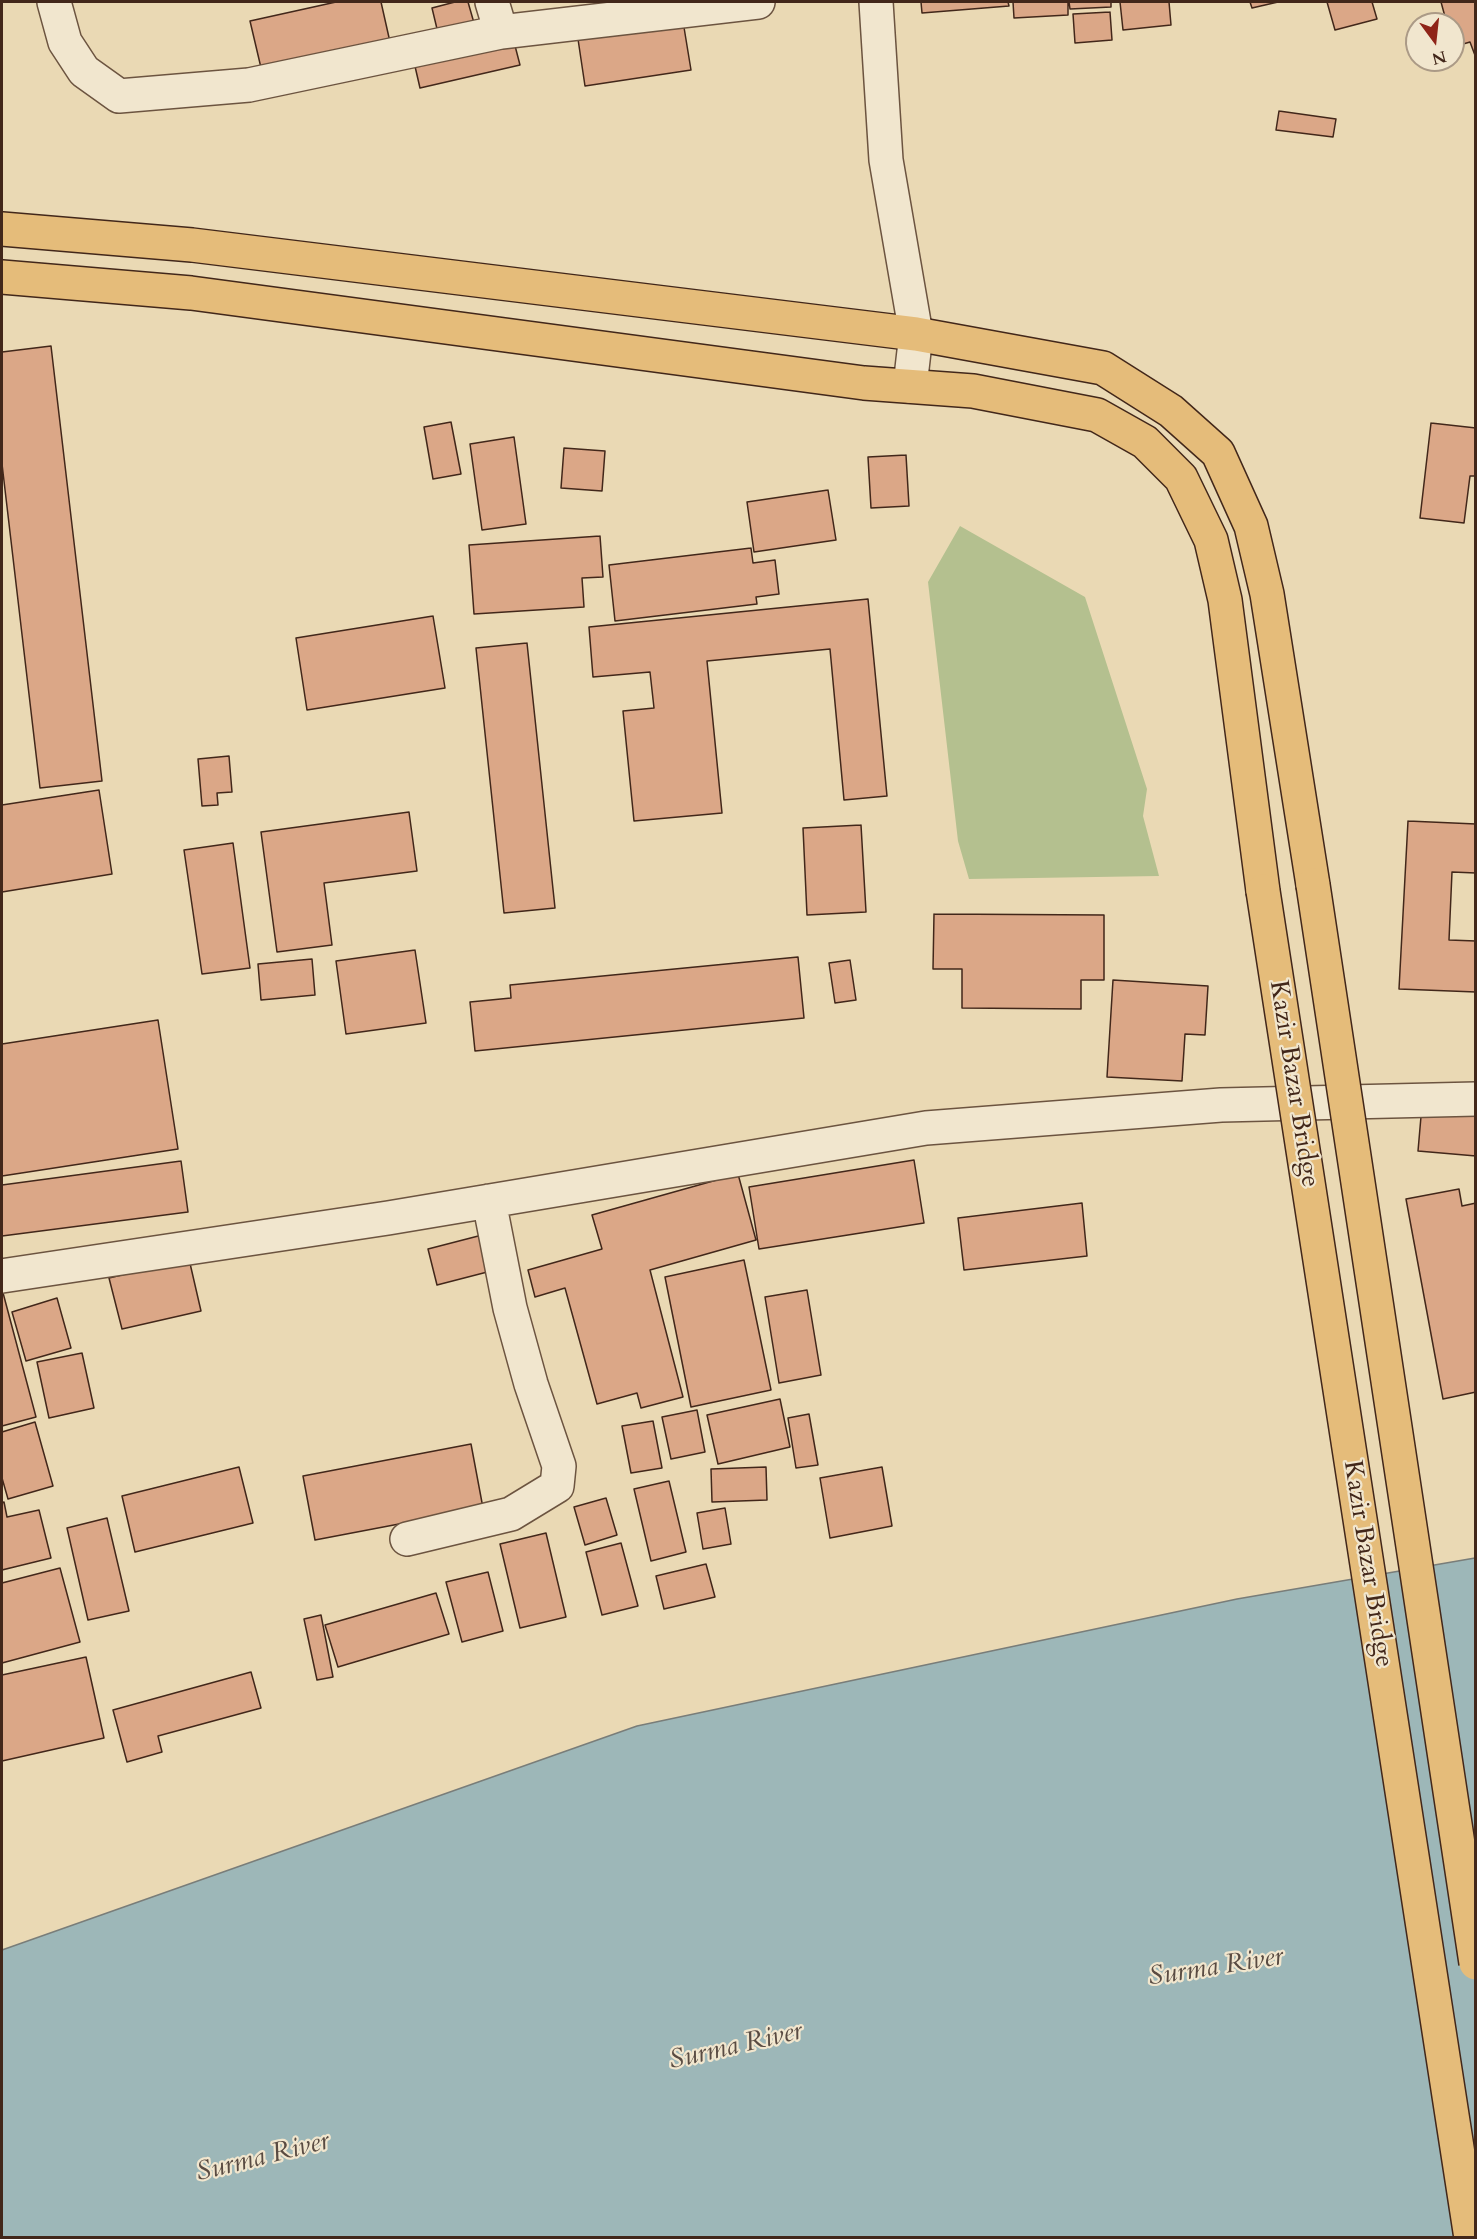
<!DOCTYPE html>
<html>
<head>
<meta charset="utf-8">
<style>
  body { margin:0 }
  #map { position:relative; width:1477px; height:2239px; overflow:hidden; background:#ead9b4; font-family:Cardo,serif }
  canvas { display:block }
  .frame { position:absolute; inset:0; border:3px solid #42271a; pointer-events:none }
  .north { position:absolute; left:1405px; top:12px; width:60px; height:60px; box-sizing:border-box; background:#f1e6ce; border:2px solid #ab9a86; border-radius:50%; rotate:165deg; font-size:16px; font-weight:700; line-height:24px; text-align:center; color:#42271a }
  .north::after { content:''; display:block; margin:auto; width:21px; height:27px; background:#8f2418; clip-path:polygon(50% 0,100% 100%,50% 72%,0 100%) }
</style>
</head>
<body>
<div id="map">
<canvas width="1477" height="2239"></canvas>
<div class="frame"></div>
<div class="north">N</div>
</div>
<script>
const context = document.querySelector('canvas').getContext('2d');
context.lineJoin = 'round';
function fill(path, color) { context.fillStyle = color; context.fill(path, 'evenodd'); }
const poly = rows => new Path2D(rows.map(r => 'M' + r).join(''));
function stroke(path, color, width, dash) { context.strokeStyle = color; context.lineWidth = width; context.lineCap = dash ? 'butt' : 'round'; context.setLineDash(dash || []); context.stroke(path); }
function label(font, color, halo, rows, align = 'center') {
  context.font = font + ' Cardo,serif'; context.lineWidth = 4.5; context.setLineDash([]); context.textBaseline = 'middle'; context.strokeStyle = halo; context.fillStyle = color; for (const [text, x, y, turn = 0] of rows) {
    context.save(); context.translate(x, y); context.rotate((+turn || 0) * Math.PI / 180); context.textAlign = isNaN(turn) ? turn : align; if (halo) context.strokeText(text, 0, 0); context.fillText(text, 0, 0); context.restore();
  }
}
fill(poly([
  [960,526,1085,597,1147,789,1143,816,1159,876,969,879,958,841,928,582]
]), '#b4c08f');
const water = poly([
  [1475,1558,1475,2237,2,2237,2,1950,637,1726,1237,1599,1475,1558]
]);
fill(water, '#9db7b8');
stroke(water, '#797d79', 1.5);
const building = poly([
  [336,2,381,2,390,42,262,72,250,21,336,2],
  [455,2,468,2,474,23,438,33,432,8,455,2],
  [921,2,1008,2,1009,6,922,13,921,2],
  [1013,2,1068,2,1068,15,1014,18,1013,2],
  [1069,2,1111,2,1111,7,1070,9,1069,2],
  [1120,2,1169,2,1171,25,1123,30,1120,2],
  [1250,2,1278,2,1252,8,1250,2],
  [1327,2,1372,2,1377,19,1335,30,1327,2],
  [1441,2,1476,2,1476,58,1470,42,1453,47,1453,24,1447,24,1441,2],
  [680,3,691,70,585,86,575,19,680,3],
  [1110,12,1112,40,1075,43,1073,14,1110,12],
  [513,38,520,65,420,88,414,62,513,38],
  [1279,111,1336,119,1333,137,1276,130,1279,111],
  [51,346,102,781,40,788,2,464,2,352,51,346],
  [451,422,461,474,433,479,424,427,451,422],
  [1431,423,1476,428,1476,476,1470,476,1464,523,1420,518,1431,423],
  [514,437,526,524,482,530,470,444,514,437],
  [564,448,605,451,602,491,561,488,564,448],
  [906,455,909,506,871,508,868,457,906,455],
  [828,490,836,540,754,552,747,502,828,490],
  [600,536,603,577,582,578,584,607,474,614,469,545,600,536],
  [751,548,753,563,775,560,779,594,756,597,757,604,615,621,609,565,751,548],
  [868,599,887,796,844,800,830,649,707,661,722,813,634,821,623,711,654,708,650,672,593,677,589,627,868,599],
  [433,616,445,688,307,710,296,638,433,616],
  [527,643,555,908,504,913,476,648,527,643],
  [229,756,232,792,217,793,218,805,202,806,198,759,229,756],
  [99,790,112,874,2,892,2,805,99,790],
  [409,812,417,871,324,883,332,945,277,952,261,832,409,812],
  [1408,821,1476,824,1476,873,1452,872,1449,940,1476,941,1476,992,1399,989,1408,821],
  [861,825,866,912,807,915,803,828,861,825],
  [233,843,250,968,202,974,184,850,233,843],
  [934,914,1104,915,1104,980,1081,980,1081,1009,962,1008,962,969,933,969,934,914],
  [415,950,426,1023,346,1034,336,961,415,950],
  [798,957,804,1018,475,1051,470,1002,511,998,510,985,798,957],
  [312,959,315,995,261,1000,258,964,312,959],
  [850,960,856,1000,835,1003,829,963,850,960],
  [1113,980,1208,986,1205,1035,1185,1034,1182,1081,1107,1077,1113,980],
  [158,1020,178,1149,2,1176,2,1044,158,1020],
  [1422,1105,1476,1110,1476,1156,1418,1151,1422,1105],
  [914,1160,924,1223,759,1249,749,1187,914,1160],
  [181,1161,188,1212,2,1236,2,1185,181,1161],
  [738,1174,756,1240,650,1270,683,1397,641,1408,637,1393,597,1404,565,1288,535,1297,528,1270,602,1249,592,1215,738,1174],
  [1459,1189,1462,1206,1476,1203,1476,1392,1443,1399,1406,1199,1459,1189],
  [1082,1203,1087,1256,964,1270,958,1218,1082,1203],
  [486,1234,495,1270,437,1285,428,1249,486,1234],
  [189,1259,201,1311,122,1329,109,1278,189,1259],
  [744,1260,771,1390,691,1407,665,1277,744,1260],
  [2,1289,36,1417,2,1426,2,1289],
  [807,1290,821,1375,779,1383,765,1297,807,1290],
  [57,1298,71,1348,26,1361,12,1312,57,1298],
  [82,1353,94,1408,49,1418,37,1362,82,1353],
  [780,1399,790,1447,718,1464,707,1415,780,1399],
  [697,1410,705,1452,671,1459,662,1417,697,1410],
  [809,1414,818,1465,796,1468,788,1418,809,1414],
  [653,1421,662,1468,631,1473,622,1426,653,1421],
  [35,1422,53,1486,8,1499,2,1478,2,1432,35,1422],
  [471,1444,483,1508,315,1540,303,1476,471,1444],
  [239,1467,253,1523,135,1552,122,1496,239,1467],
  [766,1467,767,1500,712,1502,711,1469,766,1467],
  [882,1467,892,1526,830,1538,820,1478,882,1467],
  [669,1481,686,1552,651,1561,634,1489,669,1481],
  [606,1498,617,1535,585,1545,574,1507,606,1498],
  [4,1502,7,1517,39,1510,51,1558,2,1570,2,1503,4,1502],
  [725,1508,731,1544,703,1549,697,1513,725,1508],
  [107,1518,129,1611,88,1620,67,1528,107,1518],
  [546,1533,566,1617,520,1628,500,1544,546,1533],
  [621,1543,638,1606,602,1615,586,1552,621,1543],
  [706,1564,715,1597,664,1609,656,1576,706,1564],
  [60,1568,80,1642,2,1663,2,1583,60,1568],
  [488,1572,503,1631,462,1642,446,1582,488,1572],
  [436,1593,449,1634,338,1667,325,1625,436,1593],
  [321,1615,333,1677,317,1680,304,1619,321,1615],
  [86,1657,104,1738,2,1761,2,1675,86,1657],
  [251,1672,261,1708,158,1736,162,1752,127,1762,113,1710,251,1672]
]);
fill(building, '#dba787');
stroke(building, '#42271a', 1.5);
const minor = poly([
  [54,2,65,42,84,71,119,96,249,85,501,32,758,2],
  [492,2,501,32],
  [876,2,886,160,916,334,910,386],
  [2,1276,388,1218,926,1128,1221,1105,1476,1099],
  [407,1539,511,1514,557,1486,559,1466,531,1384,510,1308,489,1201]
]);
const major = poly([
  [2,229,192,245,916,334,1103,368,1171,411,1218,453,1251,526,1267,594,1313,885],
  [2,277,191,293,864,383,973,391,1097,415,1145,442,1181,478,1211,540,1225,600,1263,891]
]);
stroke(minor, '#6c5440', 36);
stroke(major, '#42271a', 36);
stroke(minor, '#f1e6ce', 33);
stroke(major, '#e5bc7a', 33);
const majorBridge = poly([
  [1313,885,1476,1963],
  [1263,891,1471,2238]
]);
stroke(majorBridge, '#42271a', 36, []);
stroke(majorBridge, '#e5bc7a', 33);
label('26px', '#42271a', '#f1e6ce', [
  ["Kazir Bazar Bridge",1293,1084,81],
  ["Kazir Bazar Bridge",1367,1564,81]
]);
label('italic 27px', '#594b42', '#f1e6ce', [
  ["Surma River",1216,1968,-9],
  ["Surma River",736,2047,-13],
  ["Surma River",263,2158,-14]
]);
</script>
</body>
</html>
